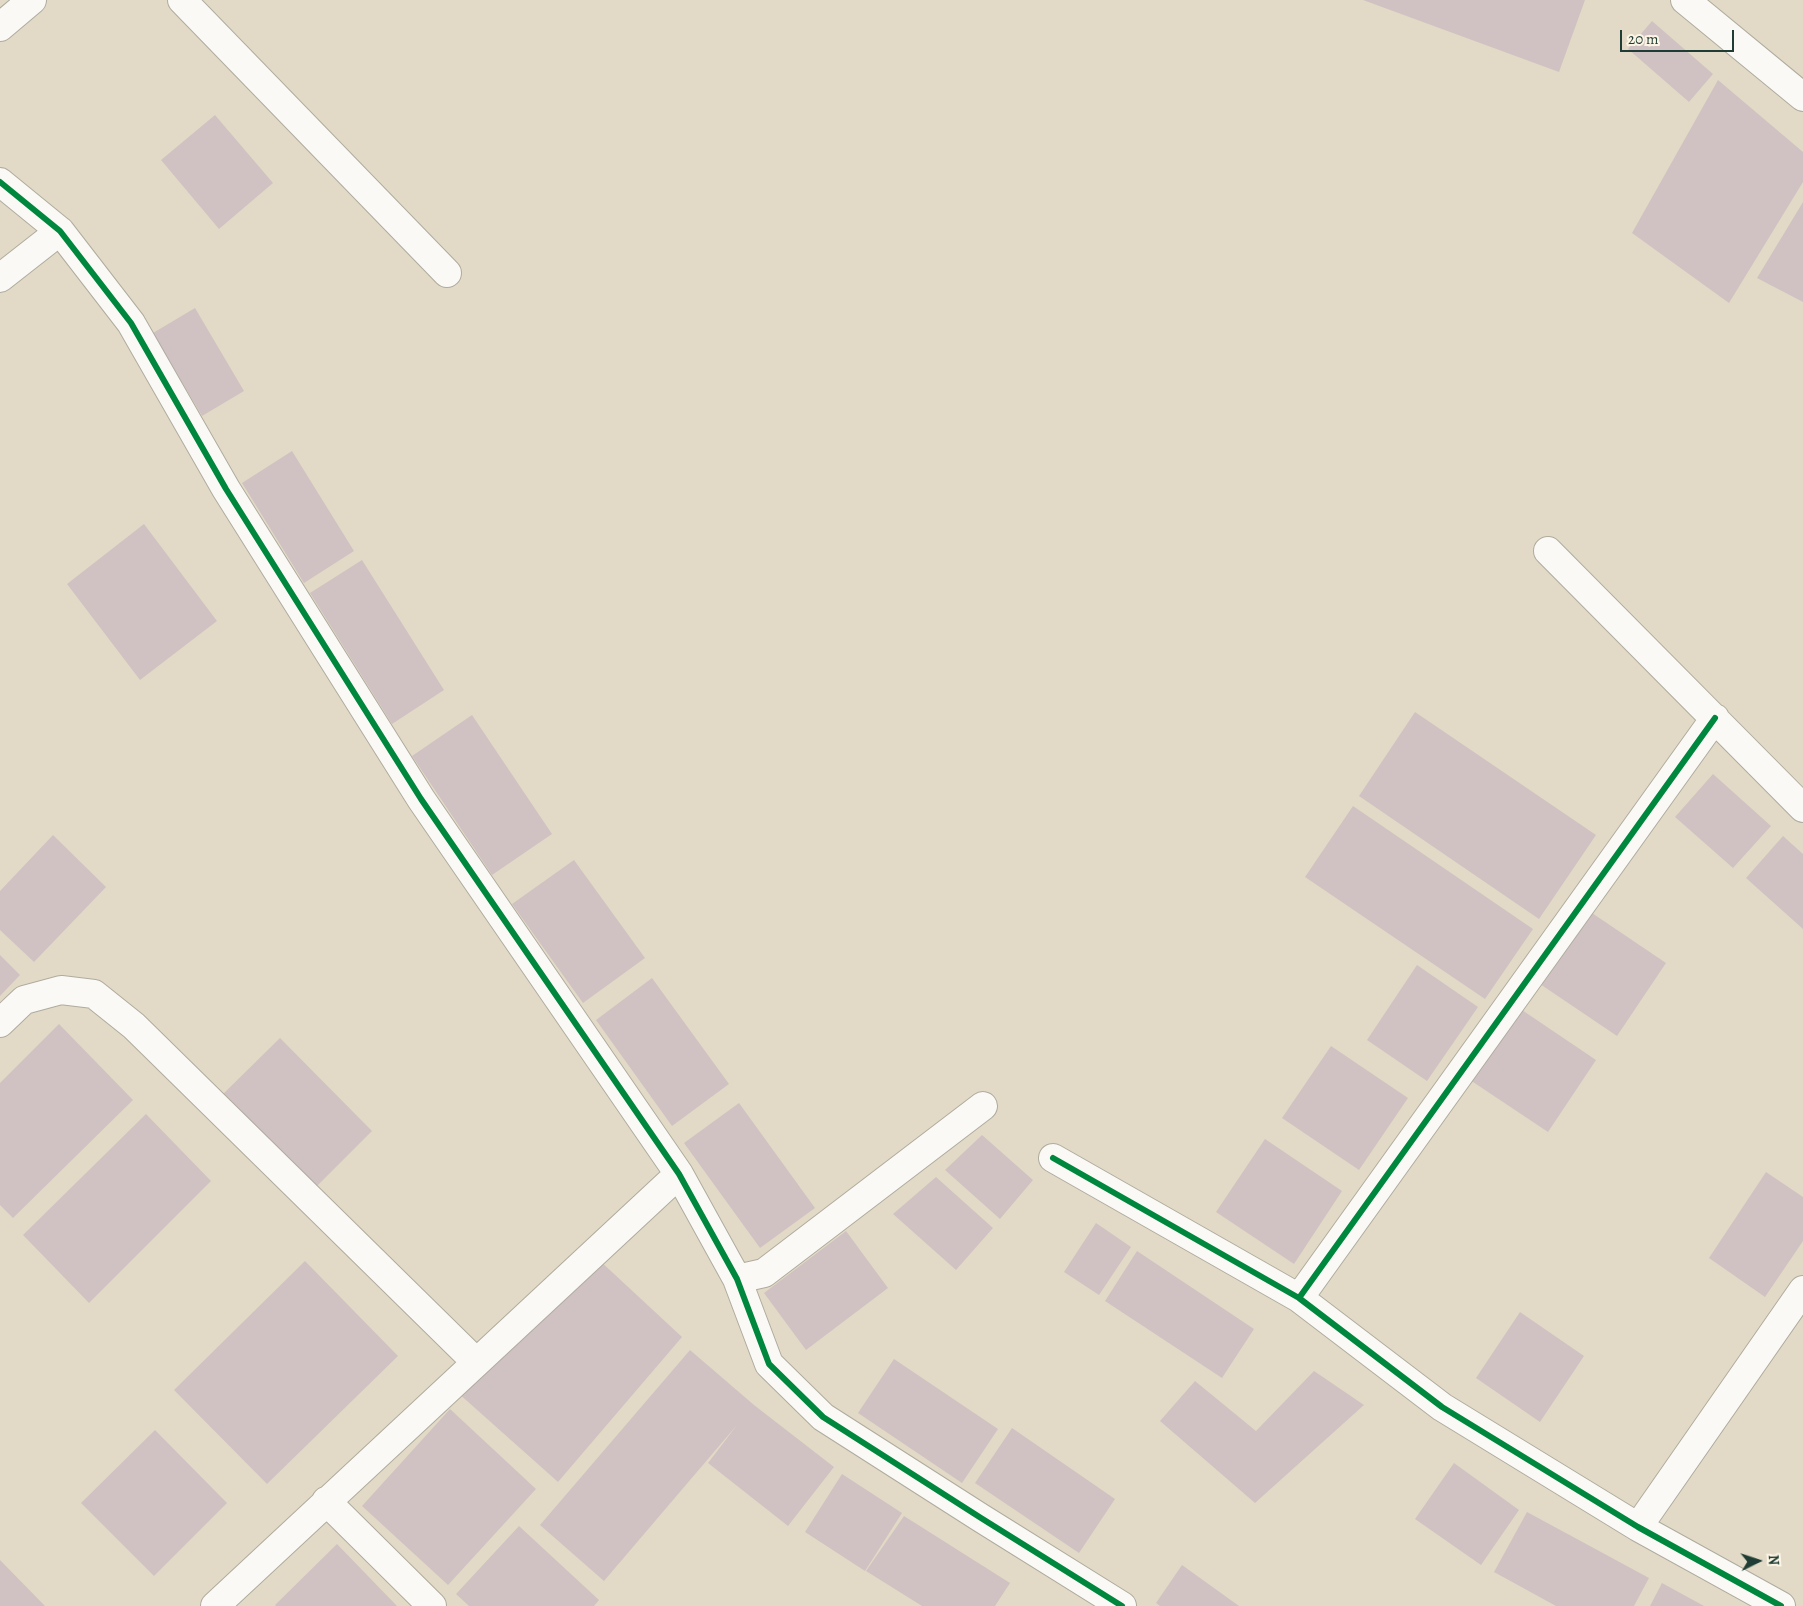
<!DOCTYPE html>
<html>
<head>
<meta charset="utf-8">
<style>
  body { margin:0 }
  #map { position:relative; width:1803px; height:1606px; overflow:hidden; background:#e2dac6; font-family:Alegreya,serif }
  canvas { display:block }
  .north { position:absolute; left:1733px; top:1536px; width:50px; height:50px; -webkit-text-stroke:4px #fcf5e5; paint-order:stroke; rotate:86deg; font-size:14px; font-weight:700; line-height:20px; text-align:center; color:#1f3d34 }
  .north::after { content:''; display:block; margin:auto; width:18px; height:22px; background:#1f3d34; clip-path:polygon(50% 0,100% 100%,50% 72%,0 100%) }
  .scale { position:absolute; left:1620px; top:30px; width:114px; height:22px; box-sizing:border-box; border:2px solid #1f3d34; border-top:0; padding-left:6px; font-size:15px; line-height:18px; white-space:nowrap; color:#1f3d34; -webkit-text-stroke:4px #fcf5e5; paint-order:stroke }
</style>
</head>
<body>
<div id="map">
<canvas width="1803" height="1606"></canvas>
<div class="north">N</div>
<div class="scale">20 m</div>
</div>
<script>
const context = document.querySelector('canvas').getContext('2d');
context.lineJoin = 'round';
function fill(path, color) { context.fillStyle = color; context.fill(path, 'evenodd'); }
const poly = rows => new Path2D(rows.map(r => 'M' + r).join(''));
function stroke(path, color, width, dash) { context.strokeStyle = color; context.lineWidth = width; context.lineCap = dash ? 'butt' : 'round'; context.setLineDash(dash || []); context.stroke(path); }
fill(poly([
  [1363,0,1585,0,1559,72],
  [1652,21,1713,74,1689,102,1628,49],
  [1718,80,1803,152,1803,182,1729,303,1632,233],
  [215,115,273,183,219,229,161,160],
  [1803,202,1803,302,1757,278],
  [195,308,244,391,202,416,153,333],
  [292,451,354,551,304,583,242,483],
  [144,524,217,621,140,680,67,584],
  [362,560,444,690,392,724,310,593],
  [1415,712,1596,835,1539,919,1359,796],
  [472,715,552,834,492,875,412,756],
  [1713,774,1771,826,1733,868,1675,817],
  [1353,806,1533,929,1485,999,1305,877],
  [53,835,106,887,34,962,0,930,0,891],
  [1783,836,1803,854,1803,929,1746,878],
  [574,860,645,958,583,1003,512,904],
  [1589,911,1666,963,1617,1036,1540,984],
  [0,955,20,975,0,996],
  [1417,965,1478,1007,1427,1081,1367,1040],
  [652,978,729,1084,672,1126,596,1020],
  [1519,1008,1596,1060,1548,1132,1470,1080],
  [59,1024,133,1100,13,1218,0,1205,0,1083],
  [280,1038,372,1131,312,1191,220,1097],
  [1331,1046,1408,1098,1359,1170,1282,1118],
  [739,1103,815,1208,760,1248,684,1143],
  [146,1114,211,1181,89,1303,23,1235],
  [982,1135,1033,1180,1000,1219,945,1170],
  [1265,1139,1342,1191,1294,1264,1216,1212],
  [1766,1172,1803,1197,1803,1241,1765,1297,1709,1258],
  [936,1177,993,1228,956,1270,893,1214],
  [1096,1223,1131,1247,1099,1295,1064,1272],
  [846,1231,888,1288,806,1350,764,1293],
  [1137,1251,1254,1329,1222,1378,1105,1301],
  [598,1259,682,1337,558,1482,457,1392],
  [305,1261,398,1356,267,1484,174,1390],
  [1520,1312,1584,1356,1540,1422,1476,1378],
  [690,1350,754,1405,834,1467,788,1526,708,1463,737,1425,604,1581,540,1525],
  [894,1359,998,1429,962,1483,858,1413],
  [1314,1371,1364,1405,1255,1503,1160,1421,1195,1381,1256,1431],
  [450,1409,536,1489,448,1585,362,1506],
  [1012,1428,1115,1499,1079,1553,975,1483],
  [155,1430,227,1503,154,1576,81,1503],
  [1454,1463,1519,1510,1481,1565,1415,1519],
  [842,1474,902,1513,865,1571,805,1532],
  [1527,1512,1649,1578,1634,1606,1556,1606,1494,1572],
  [904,1516,1010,1583,995,1606,922,1606,866,1571],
  [519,1526,599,1600,594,1606,469,1606,456,1594],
  [337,1544,397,1606,276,1606,275,1605],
  [0,1560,45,1606,0,1606],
  [1182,1565,1239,1606,1160,1606,1156,1603],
  [1662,1583,1704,1606,1650,1606]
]), '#d0c2c2');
const minor = poly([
  [182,0,447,273],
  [1685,0,1803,97],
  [0,27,32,0],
  [0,182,60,231,131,323,226,489,421,799,679,1174,737,1279,769,1364,823,1417,981,1518,1122,1606],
  [0,278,60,231],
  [1548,551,1803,808],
  [0,1023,24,1000,61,990,94,994,134,1026,476,1362],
  [1053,1158,1299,1298,1442,1407,1638,1527,1781,1606],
  [737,1279,764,1273,983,1106],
  [1299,1298,1715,718],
  [326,1501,432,1606],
  [1638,1527,1803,1290],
  [215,1606,679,1174]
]);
stroke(minor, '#aeac9f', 30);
stroke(minor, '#fbf9f6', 28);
stroke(poly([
  [0,182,60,231,131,323,226,489,421,799,679,1174,737,1279,769,1364,823,1417,981,1518,1122,1606],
  [1053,1158,1299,1298,1442,1407,1638,1527,1781,1606],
  [1299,1298,1715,718]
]), '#00873e', 6);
</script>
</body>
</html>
